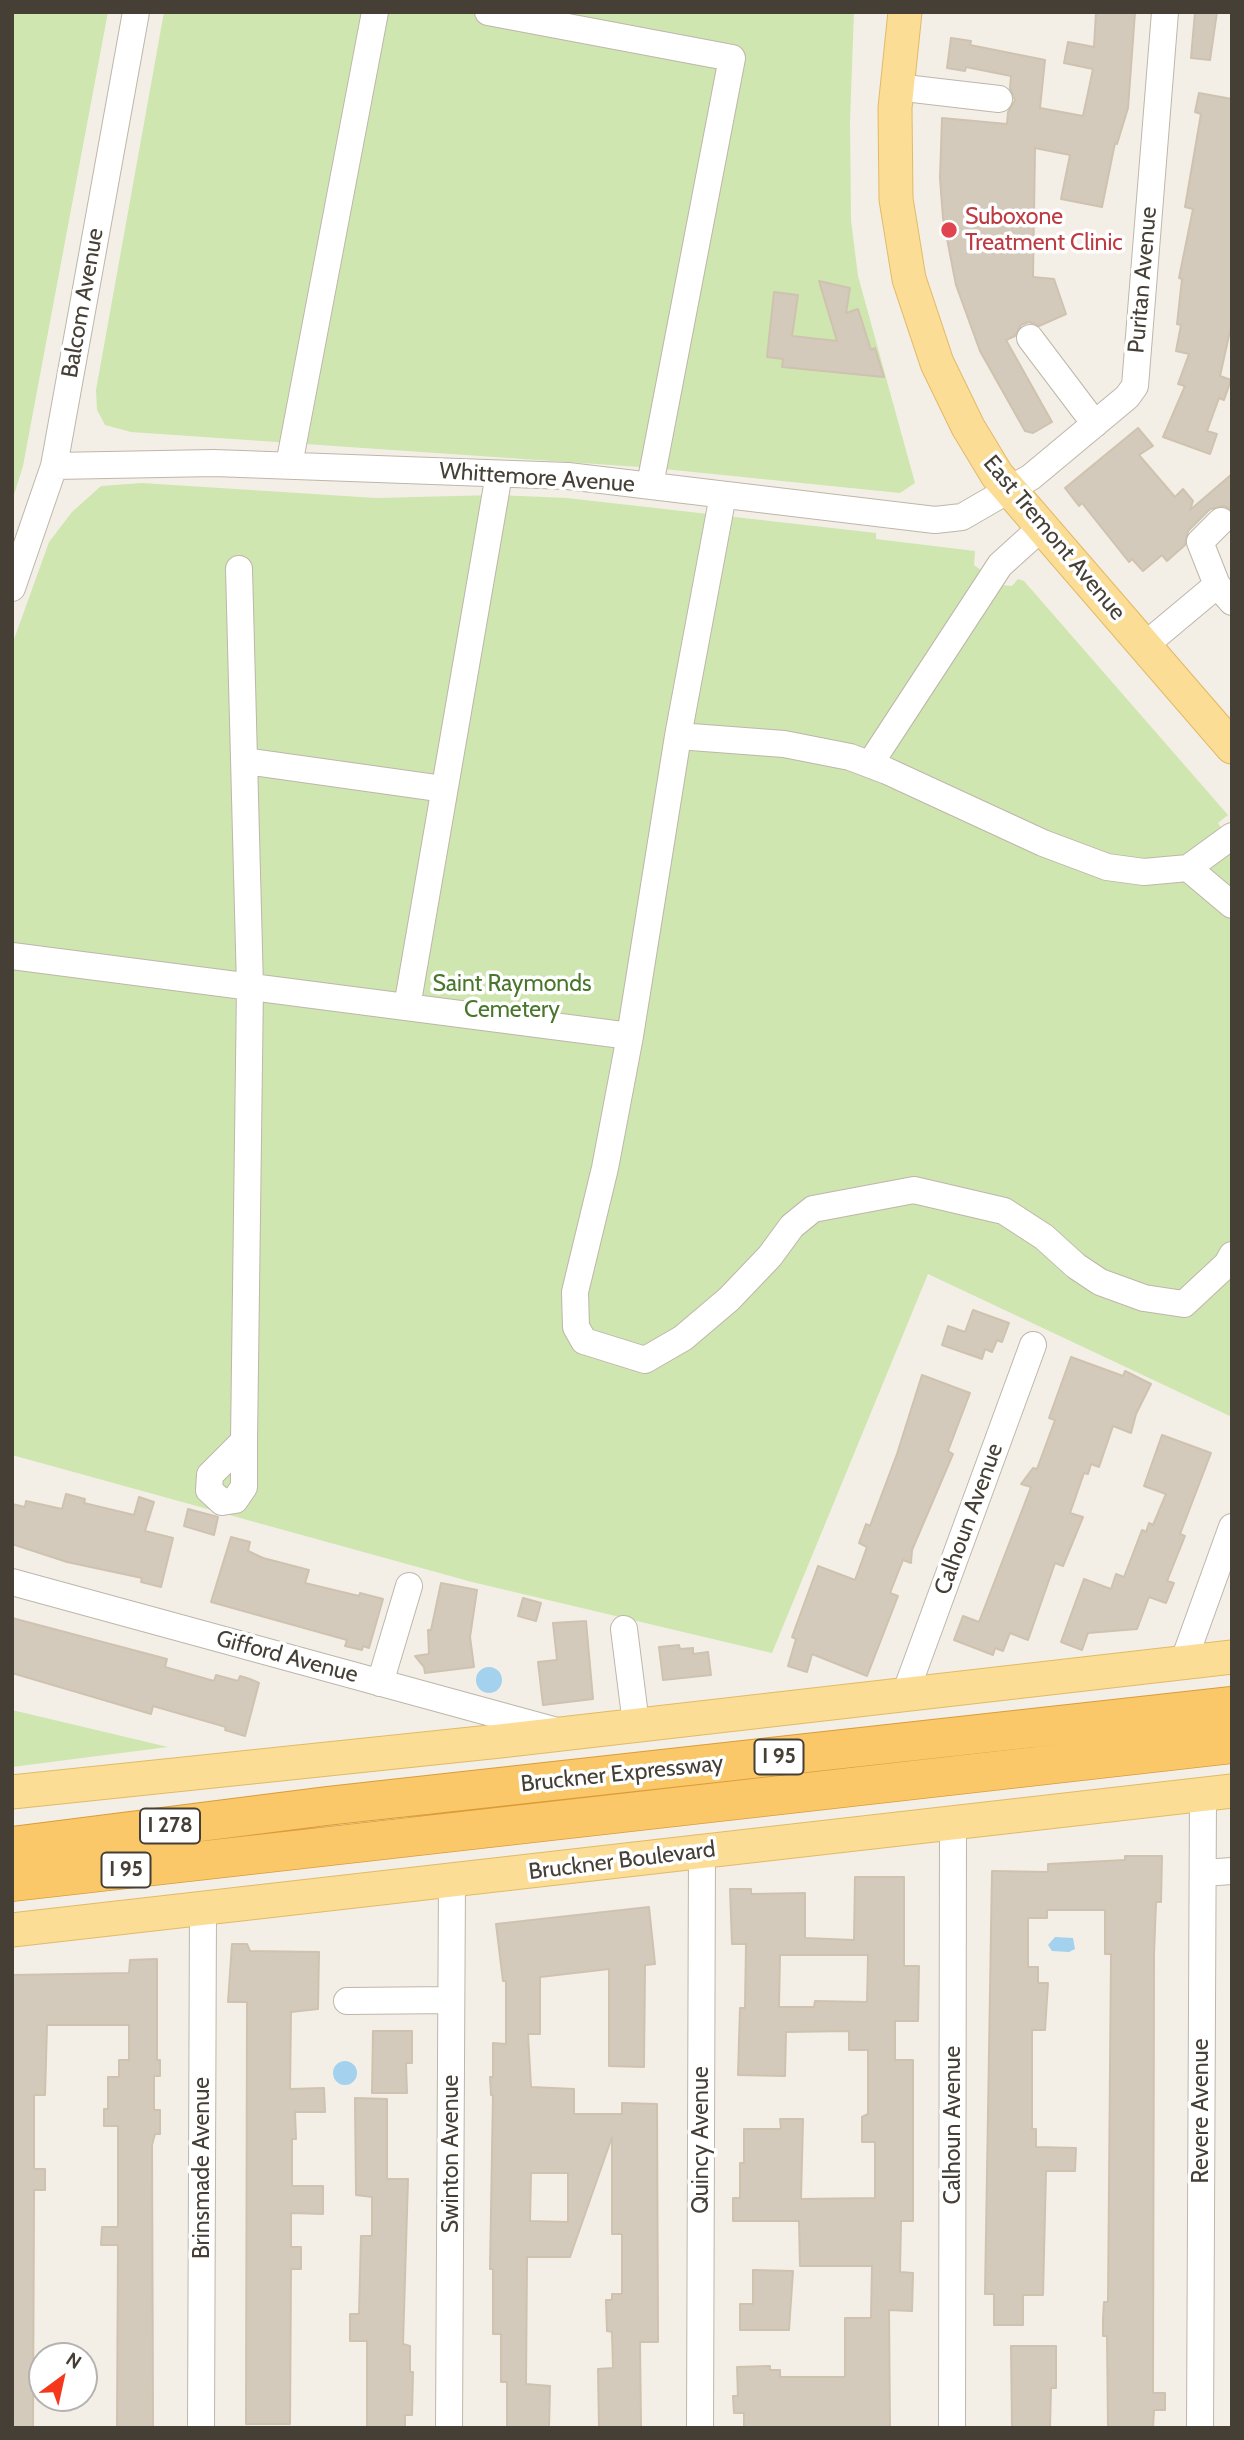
<!DOCTYPE html>
<html>
<head>
<meta charset="utf-8">
<style>
  body { margin:0 }
  #map { position:relative; width:1244px; height:2440px; overflow:hidden; background:#f3efe6; font-family:Cabin,sans-serif }
  canvas { display:block }
  .frame { position:absolute; inset:0; border:14px solid #453f36; pointer-events:none }
  .north { position:absolute; left:28px; top:2342px; width:70px; height:70px; box-sizing:border-box; background:#fff; border:2px solid #b5b2af; border-radius:50%; rotate:33deg; font-size:19px; font-weight:700; line-height:28px; text-align:center; color:#453f36 }
  .north::after { content:''; display:block; margin:auto; width:24px; height:32px; background:#f5381b; clip-path:polygon(50% 0,100% 100%,50% 72%,0 100%) }
</style>
</head>
<body>
<div id="map">
<canvas width="1244" height="2440"></canvas>
<div class="frame"></div>
<div class="north">N</div>
</div>
<script>
const context = document.querySelector('canvas').getContext('2d');
context.lineJoin = 'round';
function fill(path, color) { context.fillStyle = color; context.fill(path, 'evenodd'); }
const poly = rows => new Path2D(rows.map(r => 'M' + r).join(''));
function stroke(path, color, width, dash) { context.strokeStyle = color; context.lineWidth = width; context.lineCap = dash ? 'butt' : 'round'; context.setLineDash(dash || []); context.stroke(path); }
function label(font, color, halo, rows, align = 'center') {
  context.font = font + ' Cabin,sans-serif'; context.lineWidth = 7; context.setLineDash([]); context.textBaseline = 'middle'; context.strokeStyle = halo; context.fillStyle = color; for (const [text, x, y, turn = 0] of rows) {
    context.save(); context.translate(x, y); context.rotate((+turn || 0) * Math.PI / 180); context.textAlign = isNaN(turn) ? turn : align; if (halo) context.strokeText(text, 0, 0); context.fillText(text, 0, 0); context.restore();
  }
}
fill(poly([
  [12,12,108,12,23,466,12,501],
  [164,12,854,12,850,121,851,220,858,276,915,483,900,493,654,468,131,432,105,425,97,410,96,390],
  [142,483,376,498,496,495,567,498,876,533,876,539,975,551,974,565,1001,585,1012,586,1018,579,1024,581,1228,815,1218,823,1232,844,1232,1417,928,1274,772,1653,472,1582,12,1455,12,645,49,542,72,512,101,486],
  [12,1710,168,1747,12,1767]
]), '#cfe6b0');
fill(poly([
  '476 1680a13 13 0 1 1 26 0a13 13 0 1 1-26 0Z',
  [1055,1937,1073,1938,1075,1949,1069,1952,1052,1951,1048,1945],
  '333 2073a12 12 0 1 1 24 0a12 12 0 1 1-24 0Z'
]), '#a3d1ee');
const building = poly([
  [1096,12,1135,12,1128,108,1117,144,1115,143,1102,207,1061,199,1070,155,1035,148,1033,277,1054,279,1066,314,1039,326,1029,322,1021,325,1015,336,1006,340,1052,422,1033,433,1025,431,980,351,956,285,943,218,940,178,942,118,1007,124,1008,112,1015,100,1010,88,1011,76,966,67,965,71,947,68,951,38,971,41,970,45,1045,60,1040,108,1083,116,1093,69,1064,63,1068,42,1094,47,1096,12],
  [1195,12,1217,12,1210,60,1191,58,1195,12],
  [1199,93,1232,99,1232,322,1220,376,1231,380,1224,400,1219,398,1207,431,1217,434,1210,454,1163,437,1185,386,1178,384,1189,354,1176,351,1181,325,1177,324,1182,279,1179,278,1193,209,1185,207,1201,114,1195,112,1199,93],
  [819,281,850,288,846,313,858,309,871,350,875,348,884,377,782,367,783,359,767,357,774,292,798,295,792,336,837,341,819,281],
  [1138,428,1153,446,1139,455,1175,497,1183,489,1193,501,1190,510,1232,474,1232,510,1224,506,1210,509,1188,531,1185,545,1167,561,1162,555,1143,571,1132,559,1129,562,1082,503,1079,506,1065,488,1138,428],
  [973,1310,1009,1323,1002,1342,997,1340,992,1352,985,1349,982,1359,942,1345,948,1326,965,1332,973,1310],
  [1071,1357,1123,1376,1125,1371,1151,1384,1136,1414,1131,1433,1113,1426,1099,1467,1091,1464,1088,1474,1084,1473,1070,1513,1083,1517,1063,1566,1055,1563,1028,1640,1010,1633,1003,1651,995,1648,993,1655,954,1640,963,1616,979,1622,1031,1487,1021,1484,1033,1468,1037,1469,1055,1420,1049,1418,1071,1357],
  [922,1375,970,1393,948,1451,953,1454,912,1550,911,1563,903,1560,890,1593,898,1596,867,1676,812,1654,807,1672,788,1666,796,1639,792,1637,818,1566,855,1580,867,1547,859,1543,866,1524,870,1526,897,1454,922,1375],
  [1162,1435,1211,1453,1180,1534,1185,1536,1167,1581,1174,1583,1166,1603,1149,1597,1137,1629,1088,1633,1082,1650,1061,1642,1084,1579,1111,1589,1116,1574,1124,1577,1142,1530,1146,1532,1149,1523,1153,1525,1166,1494,1144,1486,1162,1435],
  [66,1494,85,1499,84,1503,134,1515,139,1497,154,1502,145,1531,173,1538,161,1587,141,1582,142,1578,67,1562,12,1544,12,1504,25,1507,26,1501,62,1509,66,1494],
  [188,1509,218,1517,214,1535,184,1526,188,1509],
  [231,1537,250,1542,248,1551,263,1558,309,1570,305,1583,359,1596,360,1593,383,1599,369,1648,363,1646,362,1650,345,1646,347,1640,211,1602,231,1537],
  [441,1583,477,1590,470,1637,474,1667,425,1673,424,1667,415,1656,429,1654,428,1630,431,1630,441,1583],
  [523,1598,541,1603,536,1621,518,1616,523,1598],
  [12,1618,167,1659,165,1667,214,1681,216,1675,238,1681,240,1676,250,1679,259,1683,245,1736,225,1730,226,1727,153,1706,151,1714,12,1673,12,1618],
  [586,1621,593,1699,543,1705,538,1662,557,1660,553,1623,586,1621],
  [679,1645,680,1649,693,1648,693,1654,708,1652,711,1675,663,1680,659,1647,679,1645],
  [1125,1856,1162,1856,1161,1902,1156,1902,1154,1954,1153,2393,1165,2393,1165,2410,1154,2410,1153,2428,1108,2428,1107,2336,1103,2336,1103,2319,1104,2302,1108,2302,1111,1954,1105,1954,1105,1910,1047,1910,1047,1918,1028,1918,1028,1967,1038,1967,1038,1983,1048,1983,1045,2030,1032,2030,1032,2129,1036,2129,1036,2147,1076,2148,1075,2171,1046,2171,1043,2295,1023,2295,1023,2325,994,2325,994,2294,985,2294,992,1871,1048,1872,1048,1864,1125,1860,1125,1856],
  [855,1877,904,1877,904,1966,919,1966,918,2021,895,2021,895,2060,913,2060,913,2221,901,2221,900,2272,913,2273,912,2311,889,2310,890,2428,744,2428,744,2413,734,2413,733,2396,738,2396,737,2367,770,2366,770,2370,780,2370,780,2377,845,2377,845,2318,871,2318,872,2266,800,2266,799,2221,733,2221,733,2198,740,2198,740,2163,744,2163,744,2129,781,2129,780,2119,803,2119,801,2199,875,2198,875,2142,862,2142,862,2117,868,2114,868,2050,849,2050,849,2031,786,2032,785,2076,738,2075,740,2008,745,2008,746,1944,732,1944,730,1889,751,1889,751,1894,805,1893,805,1938,854,1940,855,1877],
  [780,1955,868,1955,867,2002,815,2001,814,2007,779,2007,780,1955],
  [649,1907,655,1964,645,1965,644,2067,609,2066,609,1969,540,1977,540,2034,528,2034,531,2087,574,2089,574,2114,622,2114,622,2103,657,2104,658,2342,640,2342,641,2428,599,2428,598,2369,613,2368,612,2332,607,2331,606,2300,612,2300,612,2294,622,2294,622,2234,612,2234,612,2137,570,2257,527,2257,526,2384,550,2386,549,2428,507,2428,507,2382,501,2382,501,2334,493,2334,493,2269,490,2269,493,2095,491,2095,490,2077,493,2077,493,2043,506,2044,506,1981,503,1981,496,1924,649,1907],
  [531,2173,568,2173,568,2222,530,2221,531,2173],
  [232,1944,247,1944,250,1951,319,1952,318,2009,291,2012,290,2089,324,2088,325,2112,295,2112,296,2139,292,2139,292,2186,323,2186,323,2214,291,2213,291,2247,301,2247,301,2269,291,2269,290,2424,246,2424,247,2002,228,2002,232,1944],
  [157,1959,157,2060,160,2060,160,2076,154,2076,154,2110,160,2110,160,2134,155,2134,152,2145,153,2428,117,2428,118,2245,101,2245,102,2227,118,2227,118,2126,104,2126,104,2109,108,2109,108,2077,119,2077,119,2060,129,2060,129,2025,47,2025,45,2095,34,2095,34,2169,45,2169,45,2190,34,2190,33,2428,12,2428,12,1975,129,1973,130,1960,157,1959],
  [373,2031,412,2031,412,2063,406,2063,407,2093,372,2093,373,2031],
  [355,2098,387,2099,387,2179,408,2179,403,2344,410,2346,410,2372,413,2372,412,2415,405,2415,405,2428,367,2428,367,2341,350,2341,350,2314,359,2314,361,2236,372,2236,372,2197,356,2195,355,2098],
  [753,2270,793,2271,789,2330,740,2330,740,2304,753,2304,753,2270],
  [1011,2346,1056,2346,1056,2388,1051,2388,1050,2428,1012,2428,1011,2346]
]);
fill(building, '#d4cabc');
stroke(building, '#cfc2af', 2);
const minor = poly([
  [488,12,732,58,650,485],
  [896,87,999,99],
  [1030,338,1095,424],
  [289,465,375,12],
  [54,466,214,463,568,476,935,520,962,517,1031,477,1127,397,1135,386,1165,12],
  [723,495,678,736,630,1036,605,1168,575,1292,576,1327,584,1341,645,1360,683,1338,729,1299,770,1256,792,1226,813,1209,914,1190,1004,1211,1044,1237,1076,1266,1100,1282,1144,1298,1184,1304,1227,1264,1232,1255],
  [239,569,250,987,244,1441,244,1487,235,1500,222,1502,209,1490,210,1475,244,1441],
  [1217,585,1200,542,1221,521],
  [12,588,54,466,136,12],
  [1144,646,1217,585,1232,602],
  [678,736,784,744,850,757,887,771,1043,843,1107,867,1144,872,1188,868,1232,836],
  [245,761,444,789],
  [870,764,1000,565,1042,527],
  [1188,868,1232,905],
  [12,956,630,1036],
  [407,1007,499,474],
  [12,1582,557,1731],
  [624,1629,636,1724],
  [1183,1663,1232,1527],
  [380,1683,409,1586],
  [905,1694,1033,1345],
  [1203,1873,1232,1871],
  [347,2001,451,2000],
  [201,2428,203,1909],
  [449,2428,452,1880],
  [700,2428,702,1852],
  [952,2428,953,1823],
  [1200,2428,1203,1795]
]);
const major = poly([
  [905,12,895,108,896,199,909,279,937,363,968,427,997,475,1232,747],
  [12,1792,500,1741,1232,1657],
  [12,1930,1232,1791]
]);
const highway = poly([
  [12,1846,327,1806,1232,1706],
  [12,1882,1232,1744]
]);
stroke(minor, '#beb6a9', 28);
stroke(major, '#e1ba66', 35);
stroke(highway, '#da9c39', 40);
stroke(minor, '#fff', 26);
stroke(major, '#fcdd96', 33);
stroke(highway, '#fac869', 38);
for (const [x, y, r, color] of [
  [949,230,9,"#e0444e"]
]) { const dot = new Path2D(); dot.arc(x, y, r, 0, 2 * Math.PI); context.fillStyle = color; context.fill(dot); stroke(dot, '#fff', 2.5); }
for (const [x, y, w] of [
  [779,1757,49],
  [170,1826,60],
  [126,1870,49]
]) { const box = new Path2D(); box.roundRect(x - w / 2, y - 17.5, w, 35, 5); context.fillStyle = '#fff'; context.fill(box); stroke(box, '#453f36', 2); }
label('bold 21px', '#453f36', null, [
  ["I 95",779,1757],
  ["I 278",170,1826],
  ["I 95",126,1870]
]);
label('23px', '#be3a42', '#fff', [
  ["Suboxone",965,217],
  ["Treatment Clinic",965,243]
], 'left');
label('23px', '#453f36', '#fff', [
  ["Puritan Avenue",1143,280,-85],
  ["Balcom Avenue",83,303,-80],
  ["Whittemore Avenue",537,478,4],
  ["East Tremont Avenue",1054,538,50],
  ["Calhoun Avenue",969,1519,-70],
  ["Gifford Avenue",287,1657,15],
  ["Bruckner Expressway",622,1774,-6],
  ["Bruckner Boulevard",622,1861,-7],
  ["Revere Avenue",1201,2111,-90],
  ["Calhoun Avenue",953,2125,-90],
  ["Quincy Avenue",701,2140,-90],
  ["Swinton Avenue",451,2154,-90],
  ["Brinsmade Avenue",202,2168,-90]
]);
label('23px', '#48762a', '#fff', [
  ["Saint Raymonds",512,984],
  ["Cemetery",512,1010]
]);
</script>
</body>
</html>
